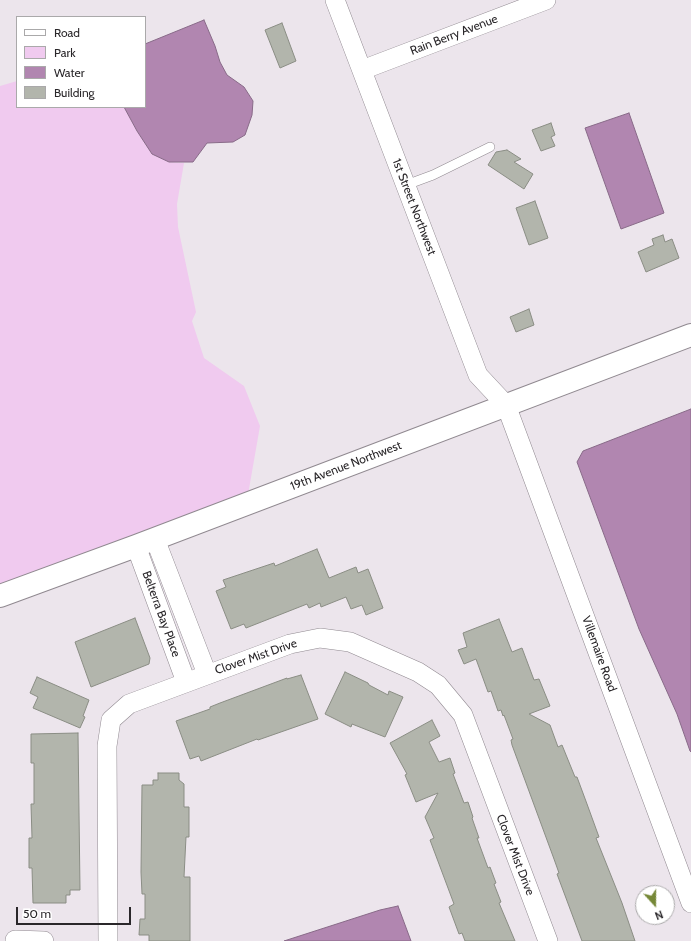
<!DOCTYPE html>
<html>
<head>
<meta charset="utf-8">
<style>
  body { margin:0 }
  #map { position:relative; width:691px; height:941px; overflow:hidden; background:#ece5ec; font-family:Cabin,sans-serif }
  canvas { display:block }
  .legend { position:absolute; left:16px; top:16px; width:130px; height:92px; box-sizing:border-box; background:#fff; border:1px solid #aaa9aa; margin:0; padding:5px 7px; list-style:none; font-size:12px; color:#2a272a }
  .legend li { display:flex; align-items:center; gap:8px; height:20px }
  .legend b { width:20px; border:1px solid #aaa9aa }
  .north { position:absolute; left:635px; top:885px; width:40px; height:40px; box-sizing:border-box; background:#fff; border:1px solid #aaa9aa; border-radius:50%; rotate:159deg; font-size:11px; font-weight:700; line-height:16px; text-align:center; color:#2a272a }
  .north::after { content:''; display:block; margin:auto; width:14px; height:18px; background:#768837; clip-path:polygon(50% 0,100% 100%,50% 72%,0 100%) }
  .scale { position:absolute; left:16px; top:907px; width:115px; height:18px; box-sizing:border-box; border:2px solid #2a272a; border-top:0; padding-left:5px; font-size:12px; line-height:14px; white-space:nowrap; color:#2a272a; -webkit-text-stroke:3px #fff; paint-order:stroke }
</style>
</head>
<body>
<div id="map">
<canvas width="691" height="941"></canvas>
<ul class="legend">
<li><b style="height:5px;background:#fff"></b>Road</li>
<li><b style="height:11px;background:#f0caef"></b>Park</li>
<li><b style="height:11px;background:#b186b0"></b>Water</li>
<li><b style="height:11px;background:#b2b5ac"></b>Building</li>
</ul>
<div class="north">N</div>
<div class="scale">50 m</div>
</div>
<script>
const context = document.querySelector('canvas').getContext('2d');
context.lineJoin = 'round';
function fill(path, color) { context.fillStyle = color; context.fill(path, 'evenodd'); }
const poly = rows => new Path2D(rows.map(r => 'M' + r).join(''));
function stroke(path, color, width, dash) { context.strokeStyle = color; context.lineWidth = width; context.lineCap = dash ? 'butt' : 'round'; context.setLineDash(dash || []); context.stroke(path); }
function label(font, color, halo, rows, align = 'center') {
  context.font = font + ' Cabin,sans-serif'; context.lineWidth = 3; context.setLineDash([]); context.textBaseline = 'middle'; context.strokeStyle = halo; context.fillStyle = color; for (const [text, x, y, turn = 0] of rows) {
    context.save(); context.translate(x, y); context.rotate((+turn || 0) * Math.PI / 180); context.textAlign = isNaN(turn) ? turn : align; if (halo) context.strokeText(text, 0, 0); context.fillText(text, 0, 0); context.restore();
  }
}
fill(poly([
  [17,81,17,107,124,107,137,131,152,154,169,162,184,163,177,204,178,227,196,312,192,321,204,358,244,386,260,426,249,489,250,493,0,587,0,86]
]), '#f0caef');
const water = poly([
  [204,20,215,46,220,62,227,75,244,87,253,101,252,115,245,135,233,142,207,143,193,162,169,162,152,154,137,131,124,107,145,107,145,44,204,20],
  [629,113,664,213,621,229,585,128,629,113],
  [691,409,691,752,690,751,677,714,639,629,577,462,583,451,691,409],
  [398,906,411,941,284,941,380,910,398,906]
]);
fill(water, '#b186b0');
stroke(water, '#886a88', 1);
const building = poly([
  [282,23,296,61,280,68,265,30,282,23],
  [551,123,555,135,551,137,555,146,541,151,532,130,551,123],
  [507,150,521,159,514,162,533,174,524,189,488,165,496,152,507,150],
  [535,201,548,238,529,245,516,208,535,201],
  [663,235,665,242,672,239,679,258,646,272,638,252,654,245,652,239,663,235],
  [529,309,534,325,516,332,510,317,529,309],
  [317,549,329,578,356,567,358,573,368,569,383,608,366,615,362,605,351,609,346,597,321,607,320,603,309,608,307,604,246,628,244,624,231,629,216,591,226,587,223,580,274,563,275,566,317,549],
  [135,618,150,658,149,664,91,687,75,642,135,618],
  [499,619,512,652,522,648,534,680,539,679,550,706,529,714,550,725,558,747,562,745,575,777,577,777,587,804,599,837,596,838,622,903,635,941,582,941,557,874,559,873,554,859,512,745,511,740,513,739,504,715,503,716,501,710,498,711,491,691,488,692,476,659,464,664,458,650,467,647,463,633,499,619],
  [345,672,368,683,369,685,388,695,389,691,403,697,385,737,352,724,351,727,325,714,345,672],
  [301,675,318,719,258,740,257,739,201,761,199,756,190,759,176,721,210,709,210,707,220,703,287,678,287,679,301,675],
  [37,677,89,700,83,716,85,717,80,728,33,708,38,697,30,693,37,677],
  [432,720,440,736,429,742,439,762,450,758,455,773,453,774,464,803,468,802,473,817,472,818,479,838,477,838,488,868,490,867,496,883,494,884,501,902,499,903,515,941,465,941,462,933,459,934,449,907,454,904,430,840,434,838,425,817,438,793,416,802,405,775,407,774,390,743,432,720],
  [78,733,80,890,70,890,70,895,66,895,66,903,33,903,32,868,29,868,29,838,32,838,31,804,34,804,34,763,31,763,31,734,78,733],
  [158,773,179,773,179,780,184,784,184,807,189,807,189,837,186,837,184,877,190,877,190,941,149,941,149,935,139,935,140,919,145,919,145,894,142,894,141,872,142,785,153,785,153,780,158,780,158,773]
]);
fill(building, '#b2b5ac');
stroke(building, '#8a8d84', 1);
const service = poly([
  [406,185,433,175,490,147]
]);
const minor = poly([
  [335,0,478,375,506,405,691,903],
  [362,70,546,0],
  [155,539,207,674],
  [136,546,186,682],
  [15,940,44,941],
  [108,941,107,746,111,720,129,704,290,644,320,638,350,642,418,672,438,685,463,715,548,941]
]);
const tertiary = poly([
  [0,596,136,546,691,335]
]);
stroke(service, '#908990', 10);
stroke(minor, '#908990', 20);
stroke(tertiary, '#908990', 24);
stroke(service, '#fff', 9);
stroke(minor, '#fff', 19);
stroke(tertiary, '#fff', 22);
label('12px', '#2a272a', '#fff', [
  ["Rain Berry Avenue",454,35,-21],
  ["1st Street Northwest",414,207,69],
  ["19th Avenue Northwest",346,466,-21],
  ["Belterra Bay Place",161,614,70],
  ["Villemaire Road",599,654,70],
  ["Clover Mist Drive",256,657,-19],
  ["Clover Mist Drive",515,855,69]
]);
</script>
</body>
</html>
